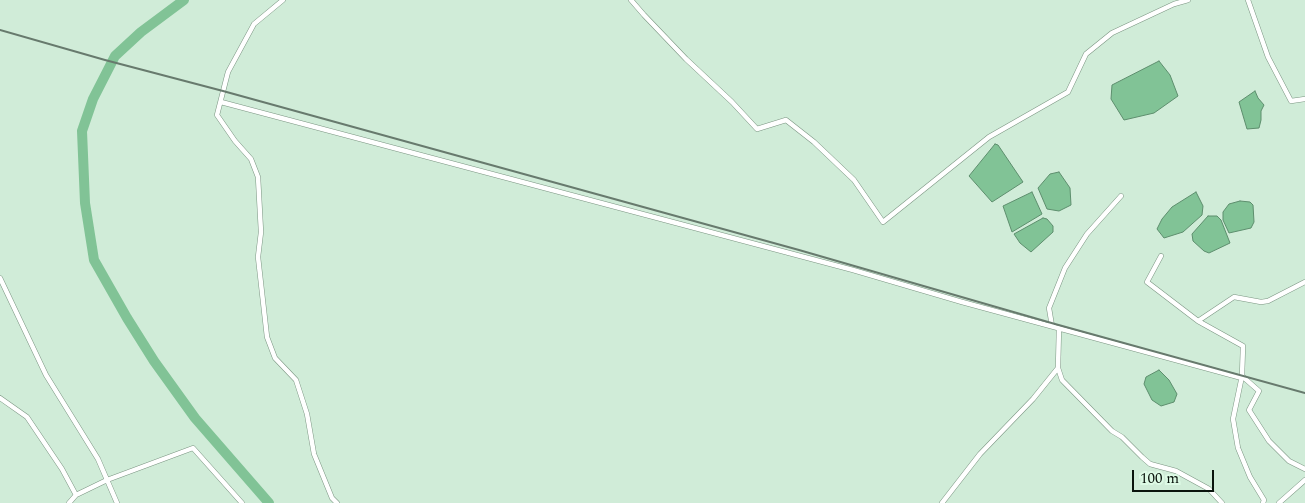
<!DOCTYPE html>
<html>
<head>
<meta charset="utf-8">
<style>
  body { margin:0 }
  #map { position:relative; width:1305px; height:503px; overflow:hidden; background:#d0ecd8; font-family:Spectral,serif }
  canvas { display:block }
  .scale { position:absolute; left:1132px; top:470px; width:82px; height:22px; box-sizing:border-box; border:2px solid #0a140d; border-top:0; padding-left:6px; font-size:15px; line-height:18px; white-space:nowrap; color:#0a140d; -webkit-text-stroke:4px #ddfae5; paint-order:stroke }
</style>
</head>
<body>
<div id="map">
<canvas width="1305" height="503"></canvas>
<div class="scale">100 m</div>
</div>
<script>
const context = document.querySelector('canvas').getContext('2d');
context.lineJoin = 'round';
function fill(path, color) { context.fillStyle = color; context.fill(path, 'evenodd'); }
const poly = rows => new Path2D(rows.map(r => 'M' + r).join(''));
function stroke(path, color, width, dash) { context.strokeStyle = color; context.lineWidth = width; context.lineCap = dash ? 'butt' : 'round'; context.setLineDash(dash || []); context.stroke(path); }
const water = poly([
  [1159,61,1170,75,1178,96,1154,113,1124,120,1111,99,1112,85,1159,61],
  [1255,91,1258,98,1264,105,1261,111,1261,120,1259,128,1247,129,1239,102,1255,91],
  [995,144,998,145,1023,182,992,202,969,176,995,144],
  [1059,172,1070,188,1071,205,1059,211,1047,209,1038,188,1050,174,1059,172],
  [1032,192,1042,214,1012,232,1003,206,1032,192],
  [1196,192,1203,206,1202,215,1183,232,1164,238,1157,229,1162,219,1172,207,1196,192],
  [1240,201,1250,202,1253,205,1254,222,1251,228,1229,233,1223,220,1223,212,1229,204,1240,201],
  [1208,216,1217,216,1221,220,1230,243,1209,253,1204,251,1193,241,1192,234,1208,216],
  [1043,218,1047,219,1053,226,1053,232,1031,252,1020,243,1014,234,1043,218],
  [1159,370,1169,380,1177,394,1174,402,1161,406,1152,400,1144,384,1146,377,1159,370]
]);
fill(water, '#81c396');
stroke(water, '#5d8e6d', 1);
stroke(poly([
  [184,0,141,32,115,56,93,99,82,131,85,203,94,260,127,318,154,361,195,418,269,503]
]), '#81c396', 10);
const street = poly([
  [283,0,254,24,228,72,217,115,235,141,251,159,258,177,261,232,258,257,267,337,275,358,296,380,307,414,314,454,332,498,337,503],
  [631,0,644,15,686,59,732,102,757,129,786,120,814,142,854,180,883,222,989,137,1068,92,1086,54,1112,33,1174,4,1188,0],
  [1248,0,1268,57,1291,101,1305,99],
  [221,102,853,270,962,302,1242,378],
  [1161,256,1147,282,1198,321,1243,346,1242,376,1233,419,1238,448,1250,477,1264,500,1263,503],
  [0,278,46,375,98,459,117,503],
  [1198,321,1234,297,1261,302,1268,301,1305,282],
  [1052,326,1049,308,1065,268,1087,234,1121,196],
  [1058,368,1062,380,1112,431,1122,437,1142,457,1150,464,1176,471,1209,489,1222,503],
  [1242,376,1259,391,1249,410,1269,441,1289,461,1305,469],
  [0,398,27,417,62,469,76,495],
  [69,503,76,495,107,480,193,448,242,503],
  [942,503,980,454,1033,399,1058,368,1059,328],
  [1279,503,1305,480]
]);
stroke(street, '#7b9582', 5.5);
stroke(street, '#fff', 4.5);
stroke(poly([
  [0,30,105,60,223,91,799,250,1055,324,1305,393]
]), '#677a6d', 2);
</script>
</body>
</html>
